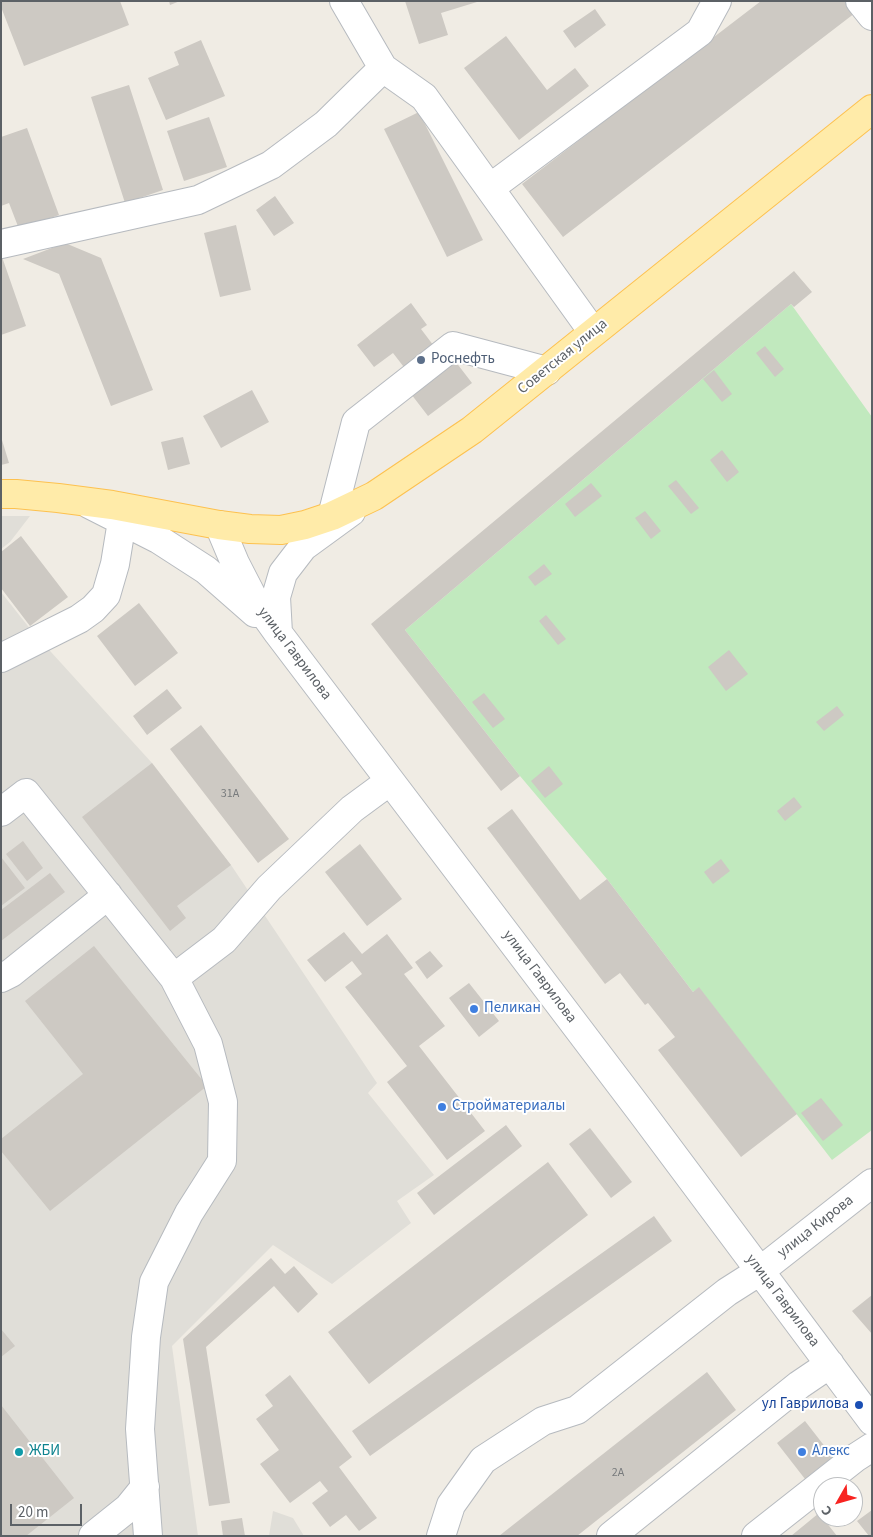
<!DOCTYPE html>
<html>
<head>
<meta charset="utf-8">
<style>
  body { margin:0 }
  #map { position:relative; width:873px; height:1537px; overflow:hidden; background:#f0ece4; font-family:"Source Sans 3",sans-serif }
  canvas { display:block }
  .frame { position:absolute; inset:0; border:2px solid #5c6166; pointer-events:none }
  .north { position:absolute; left:813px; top:1477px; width:50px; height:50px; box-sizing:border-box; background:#fff; border:1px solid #bec0c2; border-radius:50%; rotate:232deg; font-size:14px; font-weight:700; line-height:20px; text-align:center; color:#5c6166 }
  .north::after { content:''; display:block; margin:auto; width:18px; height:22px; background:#f82421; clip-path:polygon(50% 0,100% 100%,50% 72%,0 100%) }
  .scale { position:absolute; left:10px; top:1504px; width:72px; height:22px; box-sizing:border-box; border:2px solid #5c6166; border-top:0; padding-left:6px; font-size:15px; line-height:18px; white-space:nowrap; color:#5c6166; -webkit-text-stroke:4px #fff; paint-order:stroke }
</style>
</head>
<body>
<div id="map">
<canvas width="873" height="1537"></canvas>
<div class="frame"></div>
<div class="north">С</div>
<div class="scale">20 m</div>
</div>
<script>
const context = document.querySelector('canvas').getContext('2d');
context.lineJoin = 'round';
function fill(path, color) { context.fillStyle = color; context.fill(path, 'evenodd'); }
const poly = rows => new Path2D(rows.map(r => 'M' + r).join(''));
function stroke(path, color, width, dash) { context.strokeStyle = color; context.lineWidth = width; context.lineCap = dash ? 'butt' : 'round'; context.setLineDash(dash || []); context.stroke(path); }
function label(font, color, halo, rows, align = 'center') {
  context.font = font + ' "Source Sans 3",sans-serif'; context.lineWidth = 4; context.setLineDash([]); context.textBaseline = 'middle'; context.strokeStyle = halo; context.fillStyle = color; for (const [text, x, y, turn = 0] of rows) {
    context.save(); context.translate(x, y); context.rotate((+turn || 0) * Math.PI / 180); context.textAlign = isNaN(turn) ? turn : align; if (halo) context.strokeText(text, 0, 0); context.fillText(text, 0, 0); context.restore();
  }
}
fill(poly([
  [1,516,30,516,10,542,1,549],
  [1,592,31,630,152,763,231,865,377,1083,368,1093,434,1175,397,1201,411,1223,332,1284,273,1245,172,1346,198,1536,1,1536],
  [273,1511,293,1518,304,1536,269,1536]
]), '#e0ded8');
fill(poly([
  [791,304,872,417,872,1130,832,1160,699,988,693,992,607,879,520,776,405,630]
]), '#c1e9be');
fill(poly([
  [1,1,120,1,129,25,24,66,1,7],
  [169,1,180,1,170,5],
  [405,1,477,1,477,2,441,13,448,35,419,44],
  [761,1,846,1,855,13,563,237,522,184],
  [595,9,606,25,575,48,563,31],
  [506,36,547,90,575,68,589,86,519,140,464,68],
  [201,40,225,96,166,120,148,78,179,65,174,52],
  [129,85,163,190,125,203,91,97],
  [419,112,483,240,447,257,384,129],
  [209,117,227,167,184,181,167,131],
  [27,128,59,215,19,229,9,203,1,206,1,137],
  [275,196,294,223,274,236,256,210],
  [236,225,251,290,220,297,204,233],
  [65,243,101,258,153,390,111,406,59,274,23,259],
  [1,254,26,326,1,335],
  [794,271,812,292,794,307,791,304,405,630,520,776,501,791,371,624],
  [411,303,427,325,421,329,446,362,452,357,472,383,428,416,408,390,417,384,393,353,374,367,357,345],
  [765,346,784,369,775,377,756,353],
  [714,370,732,394,722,402,703,379],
  [252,390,269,422,221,448,203,416],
  [183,437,190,464,168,470,161,442],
  [2,440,9,463,1,465,1,441],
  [722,450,739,472,727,482,710,460],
  [676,480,699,508,691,514,668,486],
  [591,483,602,496,575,517,565,504],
  [645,511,661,531,651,539,635,518],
  [21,536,68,597,30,626,1,588,1,552],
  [544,564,552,574,535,586,528,577],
  [139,603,178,653,135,686,97,636],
  [546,615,566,639,558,645,539,621],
  [729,650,748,674,726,691,708,667],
  [167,689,182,708,147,735,133,716],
  [484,693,505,719,493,728,472,702],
  [837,706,844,715,824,731,816,722],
  [201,725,289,839,258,863,170,749],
  [152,763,231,865,177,906,186,918,170,931,82,817],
  [549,766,563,784,545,798,531,781],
  [794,797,802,807,785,821,777,811],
  [512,809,580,900,607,879,693,992,699,987,797,1114,741,1157,658,1050,675,1037,648,1003,645,1005,620,973,605,984,487,828],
  [23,841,43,868,27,881,6,854],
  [360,844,402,899,367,926,325,872],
  [1,857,25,888,1,906],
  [721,859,730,871,713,884,704,872],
  [50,873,65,892,1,941,1,910],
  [344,932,362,954,387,934,413,968,404,974,445,1026,419,1046,485,1131,447,1160,387,1082,407,1066,345,987,362,974,352,961,325,982,307,960],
  [94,946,207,1086,50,1211,1,1151,1,1139,83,1074,25,1001],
  [430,951,443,966,427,979,415,962],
  [469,983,499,1021,479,1037,449,998],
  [821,1098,843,1125,823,1141,801,1113],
  [506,1125,522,1146,434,1215,417,1193],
  [590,1128,632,1182,611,1198,569,1144],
  [548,1162,588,1215,369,1384,328,1332],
  [654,1216,672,1241,370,1456,352,1431],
  [271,1258,285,1274,294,1266,318,1294,298,1313,274,1286,206,1347,230,1503,209,1506,183,1339],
  [872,1295,872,1334,852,1311],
  [1,1329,15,1346,1,1357],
  [707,1372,736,1410,577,1536,499,1536],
  [290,1375,352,1457,339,1467,377,1518,359,1531,346,1515,330,1527,312,1503,328,1491,320,1481,290,1503,260,1464,279,1450,256,1419,273,1406,265,1395],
  [1,1405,74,1498,26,1536,1,1536],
  [805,1421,833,1457,805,1479,777,1443],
  [872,1510,872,1536,869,1536,857,1521],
  [819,1513,837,1536,791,1536],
  [242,1518,245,1536,223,1536,221,1521]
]), '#cdc9c3');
const minor = poly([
  [344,1,383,68],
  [860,1,872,16],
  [490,188,700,32,717,1],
  [1,244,198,200,271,165,326,124,383,68,424,97,593,332],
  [89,504,158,539,206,570,255,613],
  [332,516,356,422,453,346,547,371],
  [219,525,235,563,253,598,278,633,642,1113,872,1421],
  [278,633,276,597,283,573,303,547,351,512],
  [1,658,79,619,93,609,106,595,115,564,122,521],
  [1,812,26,793,174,978,224,940,269,888,352,809,390,781],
  [1,978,11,973,108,895],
  [93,1536,128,1508,145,1487],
  [148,1536,140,1429,146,1337,154,1282,189,1213,222,1161,223,1102,208,1044,174,978],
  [441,1536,451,1505,483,1460,543,1421,577,1410,727,1292,760,1271,872,1183],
  [611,1536,799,1385,830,1364],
  [756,1536,855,1458,872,1447]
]);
const major = poly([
  [1,494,16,494,58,498,112,505,219,525,250,529,281,530,305,525,332,516,374,496,472,430,872,109]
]);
stroke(minor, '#b6babf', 30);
stroke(major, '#fdc14f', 30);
stroke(minor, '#fff', 28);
stroke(major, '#ffeba9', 28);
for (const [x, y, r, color] of [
  [421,360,5,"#5c6f8a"],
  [474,1009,5,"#3f7fe0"],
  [442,1107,5,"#3f7fe0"],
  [859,1405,5,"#1a4fb4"],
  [19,1452,5,"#0f9aa8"],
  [802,1452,5,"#3f7fe0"]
]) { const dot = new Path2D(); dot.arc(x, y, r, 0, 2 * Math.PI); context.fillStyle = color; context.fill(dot); stroke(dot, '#fff', 2); }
label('12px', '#787b7d', null, [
  ["31А",230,794],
  ["2А",618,1473]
]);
label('15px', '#5c6166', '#fff', [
  ["Советская улица",563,357,-39],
  ["улица Гаврилова",294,654,53],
  ["улица Гаврилова",539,977,53],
  ["улица Кирова",816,1227,-38],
  ["улица Гаврилова",782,1301,53]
]);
label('15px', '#4e5e75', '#fff', [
  ["Роснефть",431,360]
], 'left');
label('15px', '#366cbe', '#fff', [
  ["Пеликан",484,1009],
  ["Стройматериалы",452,1107],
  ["Алекс",812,1452]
], 'left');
label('15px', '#164399', '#fff', [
  ["ул Гаврилова",849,1405]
], 'right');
label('15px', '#0d838f', '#fff', [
  ["ЖБИ",29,1452]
], 'left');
</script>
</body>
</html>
